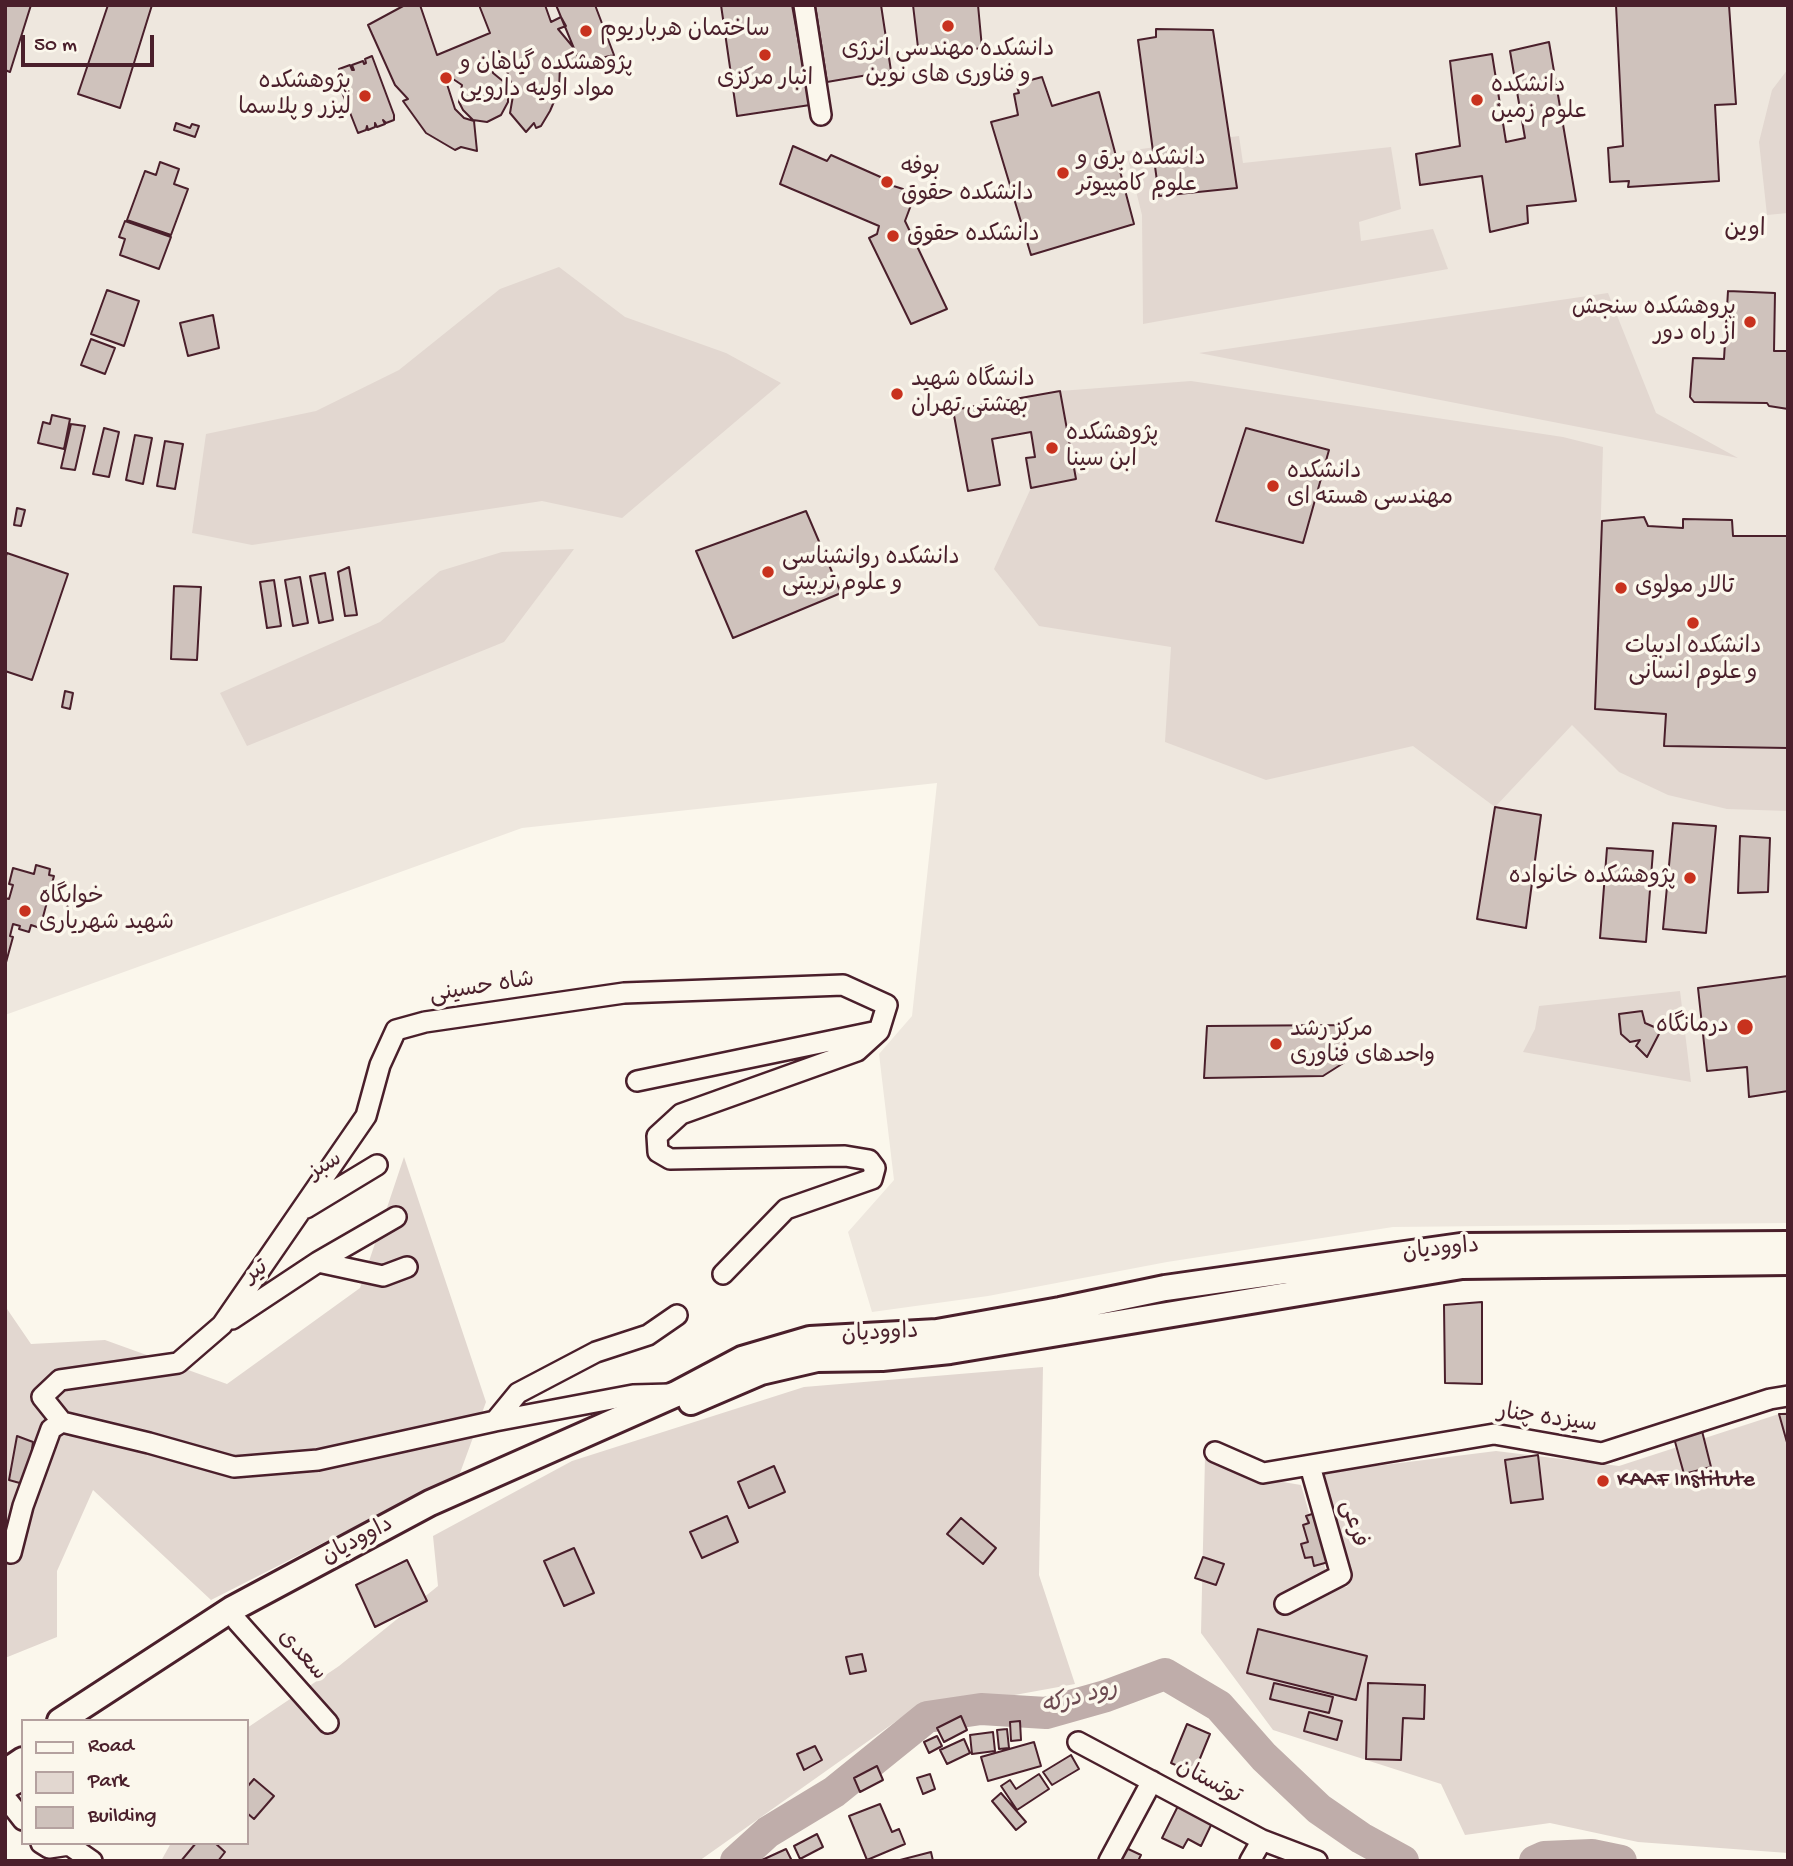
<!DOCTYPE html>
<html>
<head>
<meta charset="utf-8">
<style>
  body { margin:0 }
  #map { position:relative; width:1793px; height:1866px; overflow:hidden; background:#fbf7ec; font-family:"Gochi Hand",sans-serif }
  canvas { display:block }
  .frame { position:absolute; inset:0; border:7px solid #4a1f2b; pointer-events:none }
  .legend { position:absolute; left:21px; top:1719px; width:228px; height:126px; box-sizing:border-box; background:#fbf7ec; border:2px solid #b4a19f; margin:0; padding:9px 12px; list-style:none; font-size:21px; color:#4a1f2b }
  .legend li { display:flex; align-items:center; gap:14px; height:35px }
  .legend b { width:35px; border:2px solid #b4a19f }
  .scale { position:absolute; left:21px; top:35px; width:133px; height:32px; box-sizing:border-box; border:4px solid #4a1f2b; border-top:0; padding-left:9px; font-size:21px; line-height:24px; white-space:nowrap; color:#4a1f2b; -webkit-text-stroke:5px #fbf7ec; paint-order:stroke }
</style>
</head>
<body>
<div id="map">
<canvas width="1793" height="1866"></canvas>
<div class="frame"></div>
<ul class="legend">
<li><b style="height:9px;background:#fbf7ec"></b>Road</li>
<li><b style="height:19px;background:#e2d7d0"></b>Park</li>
<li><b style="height:19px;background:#cfc2bc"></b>Building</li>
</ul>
<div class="scale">50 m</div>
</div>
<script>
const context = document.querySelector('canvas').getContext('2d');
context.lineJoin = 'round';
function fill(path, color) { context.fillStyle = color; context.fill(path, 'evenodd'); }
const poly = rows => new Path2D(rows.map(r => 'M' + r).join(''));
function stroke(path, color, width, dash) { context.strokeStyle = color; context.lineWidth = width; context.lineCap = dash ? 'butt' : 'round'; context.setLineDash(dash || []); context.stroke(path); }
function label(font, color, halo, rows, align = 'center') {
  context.font = font + ' "Gochi Hand","Playpen Sans Arabic",sans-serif'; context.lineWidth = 7; context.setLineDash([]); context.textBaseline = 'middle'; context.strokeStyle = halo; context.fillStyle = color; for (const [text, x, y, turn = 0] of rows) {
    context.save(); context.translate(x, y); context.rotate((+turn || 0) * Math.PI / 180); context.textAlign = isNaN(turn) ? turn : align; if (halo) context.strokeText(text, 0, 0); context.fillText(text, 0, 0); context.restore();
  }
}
fill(poly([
  [5,5,1788,5,1788,1223,1393,1227,1167,1262,988,1296,872,1312,848,1232,894,1180,879,1054,912,1016,937,783,522,828,5,1015]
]), '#eee7de');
fill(poly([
  [1788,69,1788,213,1767,215,1759,142,1772,90],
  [1239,136,1243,163,1391,147,1401,209,1359,222,1361,241,1433,229,1448,269,1143,324,1142,215,1126,151],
  [559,267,625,317,726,353,781,383,622,518,542,501,252,545,192,533,206,434,316,411,399,370,500,289],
  [1608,293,1656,413,1738,458,1199,353],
  [1191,381,1563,437,1603,447,1595,709,1666,714,1664,746,1788,748,1788,811,1727,809,1668,795,1619,772,1572,725,1495,807,1413,746,1266,780,1165,742,1171,647,1039,626,994,569,1031,488,1076,479,1060,391],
  [574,549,504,642,247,746,220,693,380,622,440,571,502,552],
  [1680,991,1691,1082,1523,1052,1535,1029,1539,1006],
  [404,1157,486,1402,460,1473,211,1600,93,1490,57,1571,57,1637,5,1658,5,1306,31,1344,105,1340,227,1384,360,1288],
  [1043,1367,1039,1575,1075,1684,905,1715,699,1861,161,1861,171,1843,247,1843,247,1728,339,1666,438,1586,433,1536,572,1461,804,1387],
  [1788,1411,1788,1853,1638,1842,1550,1823,1465,1835,1441,1784,1273,1730,1201,1633,1205,1457,1253,1477,1301,1485,1326,1571,1336,1587,1347,1587,1349,1578,1320,1473,1496,1451,1619,1466]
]), '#e2d7d0');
stroke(poly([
  [736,1861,768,1832,834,1792,927,1717,981,1709,1046,1713,1106,1696,1165,1674,1219,1706,1264,1757,1319,1809,1361,1838,1403,1861],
  [1535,1861,1544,1857,1592,1855,1621,1861]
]), '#bfadaa', 32);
const building = poly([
  [5,5,31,5,10,72,5,70,5,5],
  [108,5,152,5,120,108,78,94,108,5],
  [405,5,420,5,437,55,490,33,479,5,545,5,551,22,561,17,566,26,558,29,573,47,578,57,571,66,560,65,559,90,550,111,541,126,536,128,534,123,526,132,510,113,514,90,499,51,494,51,493,73,504,82,508,92,508,102,501,115,487,122,473,120,463,110,459,102,462,85,453,79,446,81,455,109,464,118,474,121,477,151,461,147,455,150,426,133,403,101,408,99,395,85,368,25,405,5],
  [556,5,595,5,614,55,580,63,556,5],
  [721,5,792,5,810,105,737,116,721,5],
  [815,5,881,5,891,71,827,82,815,5],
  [913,5,978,5,982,48,919,56,913,5],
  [1616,5,1729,5,1736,104,1715,105,1719,181,1628,187,1629,181,1610,182,1608,148,1623,146,1616,5],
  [1156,29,1213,30,1237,188,1159,196,1138,40,1156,37,1156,29],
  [1549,42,1576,201,1527,206,1528,223,1490,232,1482,176,1420,185,1416,154,1460,146,1450,61,1492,54,1506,142,1525,138,1510,51,1549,42],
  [372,56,394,115,394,120,386,123,383,120,385,124,377,127,375,123,375,127,368,130,367,126,366,130,358,133,336,77,341,74,339,69,350,65,352,70,354,70,352,65,363,61,364,64,366,63,365,59,372,56],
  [1042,77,1052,106,1099,92,1134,224,1031,255,991,122,1018,115,1014,94,1019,93,1016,84,1042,77],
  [176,123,190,128,192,124,199,126,195,137,174,130,176,123],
  [793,146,827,161,831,155,885,179,884,183,903,189,901,193,914,197,905,221,947,309,911,324,869,238,877,234,879,226,780,184,793,146],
  [160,162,179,169,174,184,188,189,171,235,127,220,145,171,156,175,160,162],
  [125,221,171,237,159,269,120,255,125,239,119,237,125,221],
  [107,290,139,301,124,346,91,334,107,290],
  [1728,291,1775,293,1774,351,1788,351,1788,409,1769,406,1767,403,1694,402,1690,397,1693,358,1724,359,1728,291],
  [213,315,219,348,188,356,180,323,213,315],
  [91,339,115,348,105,374,81,365,91,339],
  [1060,391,1076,479,1031,488,1026,458,1035,457,1031,432,992,439,1000,485,968,491,953,410,1060,391],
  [52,415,70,419,64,449,38,443,43,422,50,424,52,415],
  [71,424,85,426,75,470,61,468,71,424],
  [104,428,119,432,109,477,93,474,104,428],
  [1246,428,1329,450,1303,543,1216,521,1246,428],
  [135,435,152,438,143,484,126,480,135,435],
  [165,441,183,444,175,489,157,486,165,441],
  [17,508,25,510,21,526,14,525,17,508],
  [806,511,841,593,733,638,696,551,806,511],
  [1644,517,1648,526,1683,528,1683,519,1732,520,1733,536,1788,536,1788,748,1664,746,1666,714,1595,709,1602,521,1644,517],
  [7,553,68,574,32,680,5,671,5,559,7,553],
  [349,567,357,615,345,616,338,572,349,567],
  [325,573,333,620,319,623,310,576,325,573],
  [300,577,308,623,293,626,285,580,300,577],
  [274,580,281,626,267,628,260,582,274,580],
  [174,586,201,587,197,660,171,659,174,586],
  [65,691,73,693,70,709,62,707,65,691],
  [1495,807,1541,815,1526,928,1477,919,1495,807],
  [1673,823,1716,826,1706,933,1663,929,1673,823],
  [1740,836,1770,838,1768,892,1738,893,1740,836],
  [1607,848,1653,851,1646,942,1600,938,1607,848],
  [36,865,50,869,49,875,54,876,40,928,31,925,29,932,19,929,20,926,13,924,10,936,13,937,5,966,5,898,9,899,13,885,9,884,13,868,34,874,36,865],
  [1788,976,1788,1091,1749,1097,1747,1067,1707,1071,1698,988,1788,976],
  [1642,1011,1645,1023,1661,1030,1647,1057,1636,1046,1640,1040,1630,1042,1621,1034,1619,1014,1642,1011],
  [1346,1025,1345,1062,1323,1076,1204,1078,1207,1026,1346,1025],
  [1482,1302,1482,1384,1445,1383,1444,1305,1482,1302],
  [1779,1414,1788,1414,1788,1446,1779,1414],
  [1702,1431,1711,1467,1684,1474,1674,1438,1702,1431],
  [17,1436,33,1442,27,1485,9,1480,17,1436],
  [1538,1455,1543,1499,1511,1503,1505,1460,1538,1455],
  [774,1466,785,1492,749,1508,738,1482,774,1466],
  [1318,1512,1332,1561,1314,1566,1312,1557,1305,1558,1301,1544,1308,1542,1303,1525,1309,1523,1306,1516,1318,1512],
  [727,1516,738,1542,702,1558,690,1532,727,1516],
  [961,1518,996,1548,983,1564,947,1534,961,1518],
  [574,1548,594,1593,564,1606,544,1561,574,1548],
  [1203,1557,1224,1564,1216,1585,1195,1578,1203,1557],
  [407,1560,427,1601,375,1627,356,1585,407,1560],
  [1258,1629,1367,1656,1356,1700,1247,1673,1258,1629],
  [862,1654,866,1671,850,1674,846,1657,862,1654],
  [1274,1683,1333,1697,1329,1713,1270,1699,1274,1683],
  [1368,1683,1425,1685,1424,1719,1403,1718,1401,1760,1366,1759,1368,1683],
  [1309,1712,1342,1721,1337,1740,1304,1731,1309,1712],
  [961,1716,967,1730,944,1742,937,1728,961,1716],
  [1020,1721,1021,1740,1011,1741,1010,1722,1020,1721],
  [1187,1724,1210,1734,1194,1773,1171,1763,1187,1724],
  [1007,1729,1009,1748,999,1749,997,1730,1007,1729],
  [993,1732,995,1751,972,1754,970,1735,993,1732],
  [937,1736,942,1746,929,1753,924,1742,937,1736],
  [964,1739,970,1753,947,1764,940,1750,964,1739],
  [1034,1742,1041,1766,988,1781,981,1757,1034,1742],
  [815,1746,822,1760,804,1770,797,1754,815,1746],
  [1071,1755,1079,1769,1052,1785,1043,1772,1071,1755],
  [877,1766,883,1780,860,1792,854,1778,877,1766],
  [930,1774,935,1789,923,1794,917,1778,930,1774],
  [1039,1774,1049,1789,1017,1810,1001,1786,1010,1780,1016,1789,1039,1774],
  [254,1779,274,1796,254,1819,247,1813,247,1787,254,1779],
  [1001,1793,1026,1822,1016,1830,992,1801,1001,1793],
  [880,1804,892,1832,899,1829,905,1844,867,1860,849,1816,880,1804],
  [1179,1804,1213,1821,1201,1846,1188,1839,1183,1848,1162,1838,1179,1804],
  [817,1834,823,1847,800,1859,794,1846,817,1834],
  [196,1843,215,1843,225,1852,218,1861,181,1861,196,1843],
  [1124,1847,1141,1855,1138,1861,1118,1861,1124,1847],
  [786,1849,792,1861,763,1861,762,1860,786,1849],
  [931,1852,933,1861,900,1861,900,1860,931,1852]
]);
fill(building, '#cfc2bc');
stroke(building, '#4a1f2b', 2);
const minor = poly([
  [804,5,821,115],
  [637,1081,878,1031],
  [306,1208,377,1165],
  [318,1262,396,1217],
  [232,1319,318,1262,383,1276,407,1267],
  [671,1394,633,1395,495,1421,318,1460,234,1467,149,1443,62,1422,42,1397,60,1380,178,1363,222,1325,366,1116,380,1065,396,1030,425,1022,624,993,843,985,887,1005,879,1031,857,1051,681,1114,657,1136,658,1152,670,1159,845,1156,869,1160,875,1168,872,1179,786,1209,723,1274],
  [495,1421,518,1393,596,1352,648,1335,677,1315],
  [1215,1452,1263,1473,1494,1434,1602,1453,1770,1399,1788,1396],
  [11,1553,23,1506,51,1429,62,1422],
  [1285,1604,1341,1575,1310,1466],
  [237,1621,328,1723],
  [1078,1742,1262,1840,1317,1861],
  [5,1790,23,1780],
  [5,1797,23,1820],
  [41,1843,49,1848,69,1845,92,1861],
  [1109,1861,1152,1781],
  [1250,1861,1262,1840]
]);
const tertiary = poly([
  [691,1402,761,1372,817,1359,882,1358,950,1351,1462,1266,1788,1262],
  [60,1721,232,1609,430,1503,676,1394,742,1359,810,1339,937,1332,1060,1310,1165,1288,1461,1246,1788,1244],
  [5,1772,23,1760]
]);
stroke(minor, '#4a1f2b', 24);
stroke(tertiary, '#4a1f2b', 30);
stroke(minor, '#fbf7ec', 19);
stroke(tertiary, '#fbf7ec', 24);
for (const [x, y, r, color] of [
  [948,26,7,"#c8321e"],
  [586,31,7,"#c8321e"],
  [765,55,7,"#c8321e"],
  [446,78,7,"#c8321e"],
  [365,96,7,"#c8321e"],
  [1477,100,7,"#c8321e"],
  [1063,173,7,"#c8321e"],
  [887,182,7,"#c8321e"],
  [893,236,7,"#c8321e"],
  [1750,322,7,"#c8321e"],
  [897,394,7,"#c8321e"],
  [1052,448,7,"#c8321e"],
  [1273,486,7,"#c8321e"],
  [768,572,7,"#c8321e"],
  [1621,588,7,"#c8321e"],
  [1693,623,7,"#c8321e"],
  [1690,878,7,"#c8321e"],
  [25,911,7,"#c8321e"],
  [1745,1027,9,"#c8321e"],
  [1276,1044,7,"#c8321e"],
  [1603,1481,7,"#c8321e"]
]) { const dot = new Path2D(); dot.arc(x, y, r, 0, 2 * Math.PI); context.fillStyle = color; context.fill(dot); stroke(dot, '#fbf7ec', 2.5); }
label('23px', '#4a1f2b', '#fbf7ec', [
  ["ساختمان هرباریوم",600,31],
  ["دانشکده مهندسی انرژی",948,51,"center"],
  ["و فناوری های نوین",948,77,"center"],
  ["پژوهشکده گیاهان و",460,65],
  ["مواد اولیه دارویی",460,91],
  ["انبار مرکزی",765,80,"center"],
  ["پژوهشکده",351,83,"right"],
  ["لیزر و پلاسما",351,109,"right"],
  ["دانشکده",1491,87],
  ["علوم زمین",1491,113],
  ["دانشکده برق و",1077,160],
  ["علوم کامپیوتر",1077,186],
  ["بوفه",901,169],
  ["دانشکده حقوق",901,195],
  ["دانشکده حقوق",907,236],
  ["پروهشکده سنجش",1736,309,"right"],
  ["از راه دور",1736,335,"right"],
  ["دانشگاه شهید",911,381],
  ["بهشتی تهران",911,407],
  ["پژوهشکده",1066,435],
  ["ابن سینا",1066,461],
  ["دانشکده",1287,473],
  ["مهندسی هسته ای",1287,499],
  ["دانشکده روانشناسی",782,559],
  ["و علوم تربیتی",782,585],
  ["تالار مولوی",1635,588],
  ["دانشکده ادبیات",1693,648,"center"],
  ["و علوم انسانی",1693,674,"center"],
  ["پژوهشکده خانواده",1676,878,"right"],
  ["خوابگاه",39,898],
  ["شهید شهریاری",39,924],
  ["درمانگاه",1729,1027,"right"],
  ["مرکز رشد",1290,1031],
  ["واحدهای فناوری",1290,1057],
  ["KAAF Institute",1617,1481]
], 'left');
label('23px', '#4a1f2b', '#fbf7ec', [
  ["شاه حسینی",482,989,-9],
  ["سبز",326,1167,-31],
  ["داوودیان",1441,1251,-6],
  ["تیر",257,1273,-33],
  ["داوودیان",880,1335,-3],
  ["سیزده چنار",1547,1420,8],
  ["فرعی",1352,1524,74],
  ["داوودیان",358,1542,-28],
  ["سعدی",301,1656,48],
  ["توتستان",1208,1783,28]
]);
label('24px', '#4a1f2b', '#fbf7ec', [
  ["اوین",1745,231]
]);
label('italic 24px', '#6d4a51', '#fbf7ec', [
  ["رود درکه",1080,1699,-15]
]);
</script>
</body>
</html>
